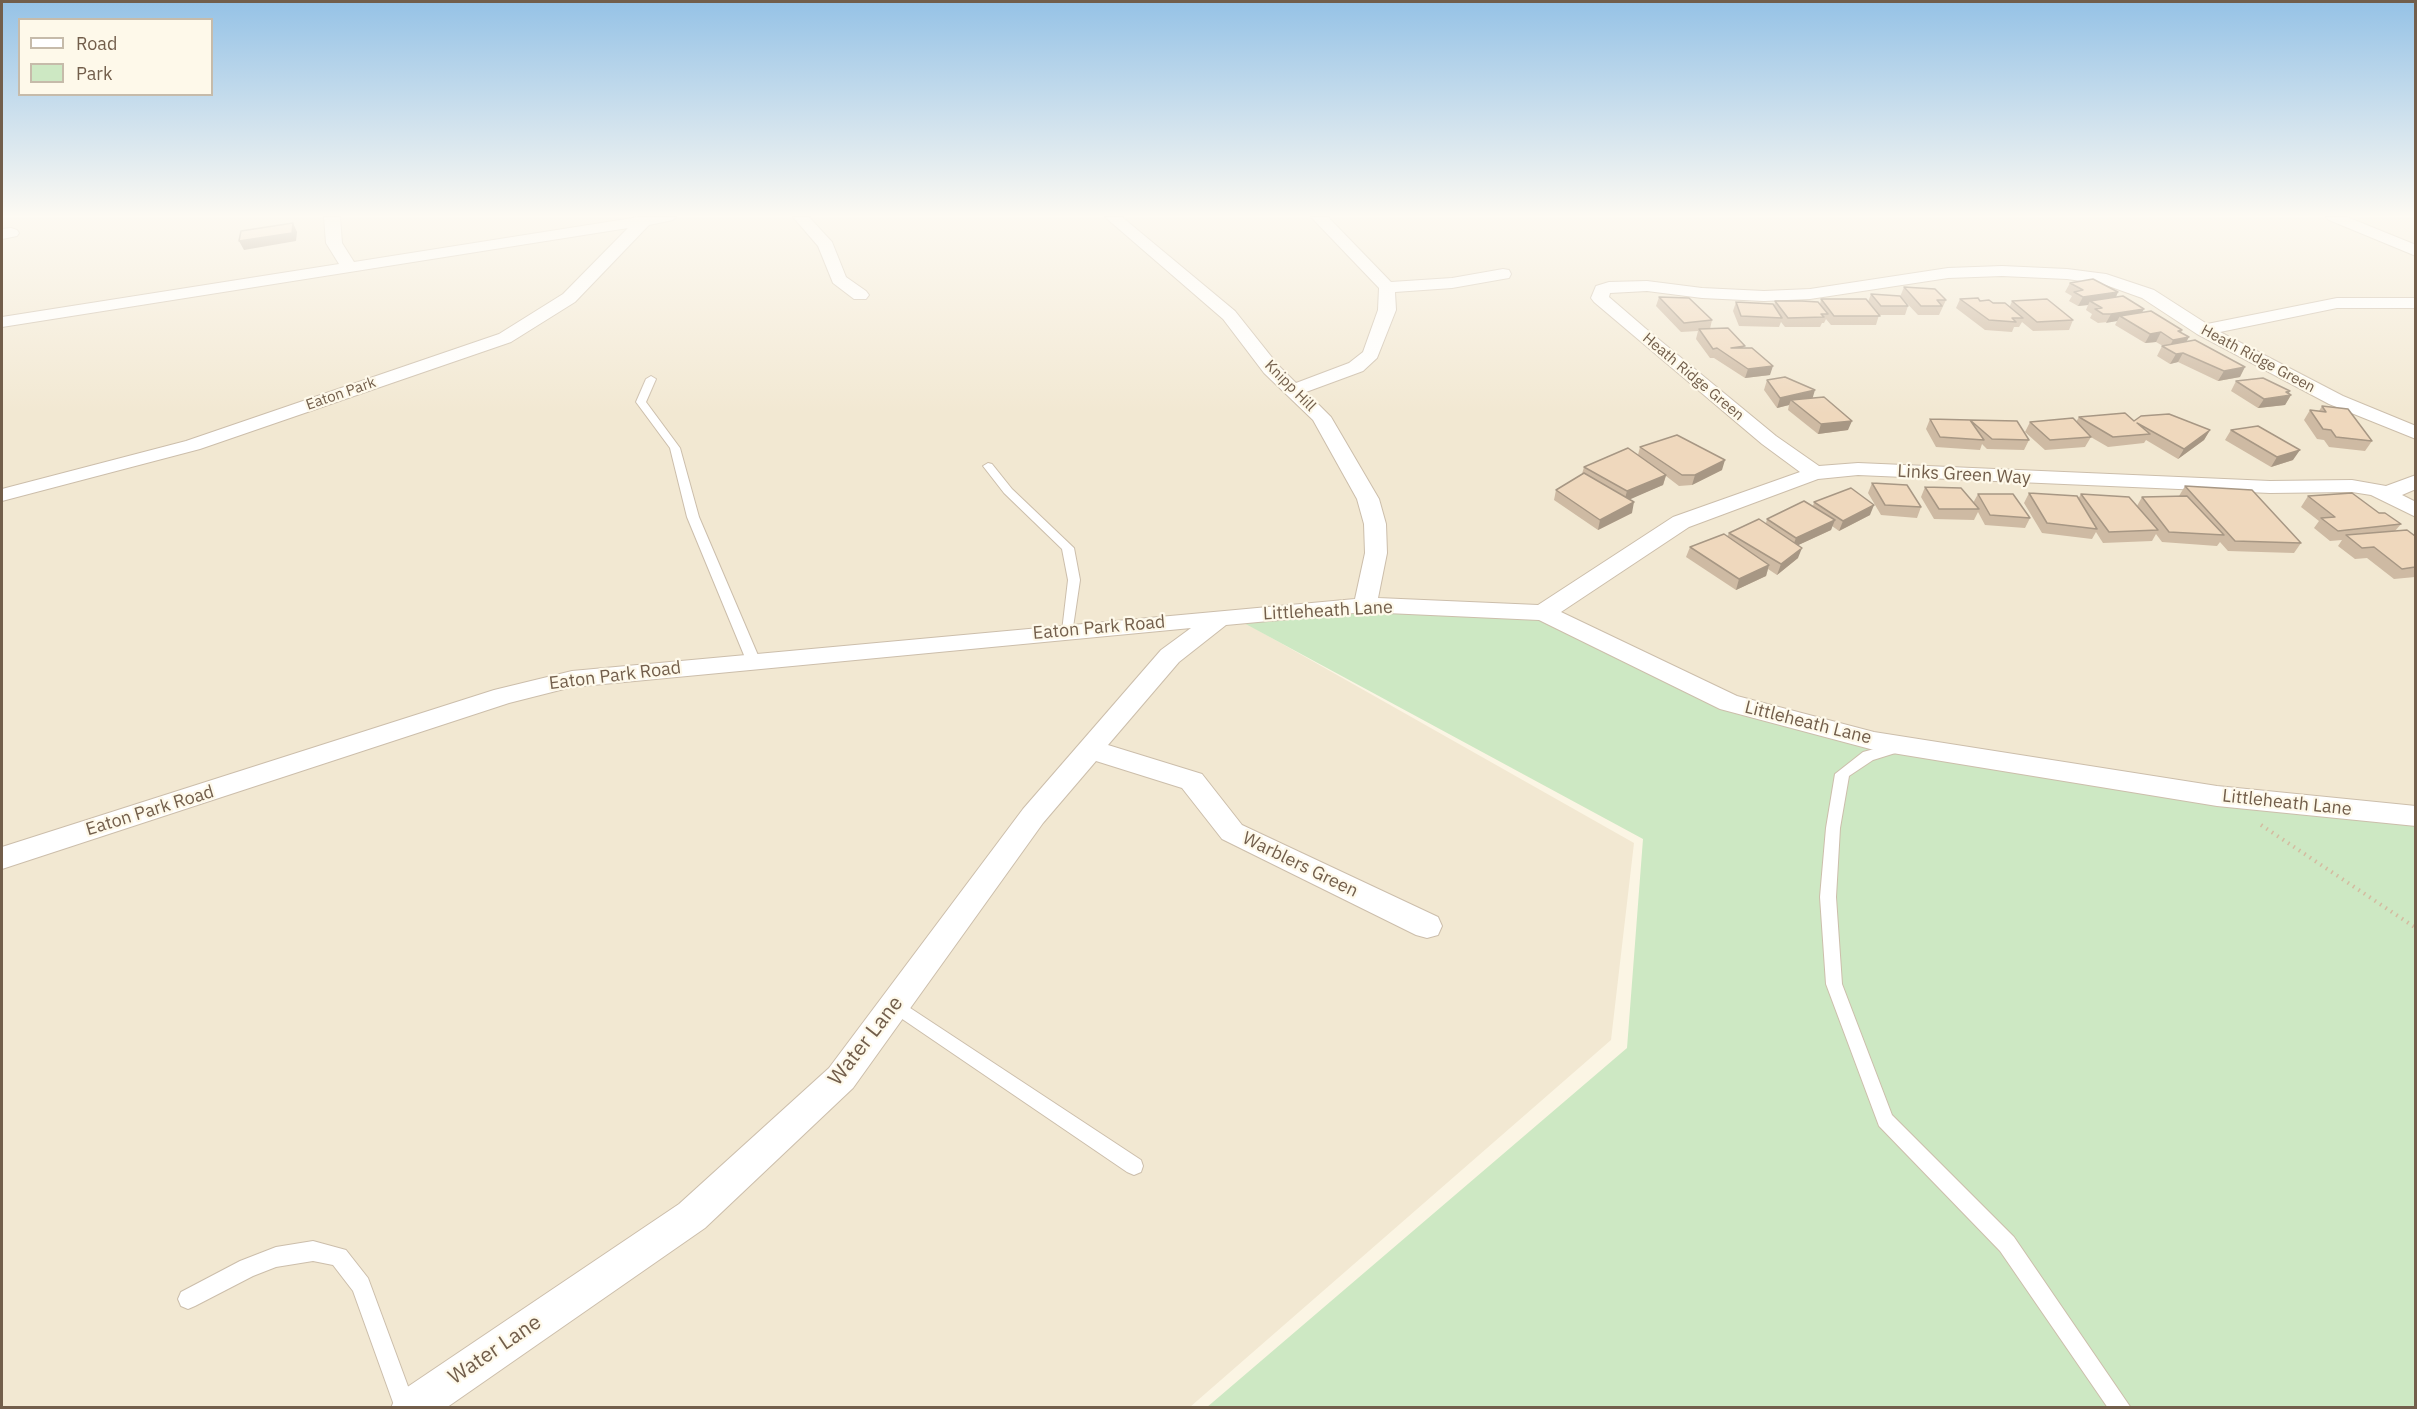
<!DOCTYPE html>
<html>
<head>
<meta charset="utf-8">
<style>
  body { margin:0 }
  #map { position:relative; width:2417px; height:1409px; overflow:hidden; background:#fbf5e4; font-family:"IBM Plex Sans",sans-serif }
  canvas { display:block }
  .frame { position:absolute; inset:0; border:3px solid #725e4b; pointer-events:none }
  .legend { position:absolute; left:18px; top:18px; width:195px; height:78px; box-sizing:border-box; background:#fef9ea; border:2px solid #c6bbaa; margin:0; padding:8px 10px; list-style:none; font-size:18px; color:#725e4b }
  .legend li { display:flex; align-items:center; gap:12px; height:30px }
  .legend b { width:30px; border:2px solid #c6bbaa }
</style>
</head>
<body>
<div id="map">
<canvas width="2417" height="1409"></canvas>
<div class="frame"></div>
<ul class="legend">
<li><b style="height:8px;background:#fff"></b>Road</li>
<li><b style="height:16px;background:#cde8c3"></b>Park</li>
</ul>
</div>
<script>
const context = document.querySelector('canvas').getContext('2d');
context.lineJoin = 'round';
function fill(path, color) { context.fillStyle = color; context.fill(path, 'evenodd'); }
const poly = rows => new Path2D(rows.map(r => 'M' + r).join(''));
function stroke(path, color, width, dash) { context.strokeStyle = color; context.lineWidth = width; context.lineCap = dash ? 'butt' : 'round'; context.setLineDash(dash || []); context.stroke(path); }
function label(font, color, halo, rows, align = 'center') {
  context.font = font + ' "IBM Plex Sans",sans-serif'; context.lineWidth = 4.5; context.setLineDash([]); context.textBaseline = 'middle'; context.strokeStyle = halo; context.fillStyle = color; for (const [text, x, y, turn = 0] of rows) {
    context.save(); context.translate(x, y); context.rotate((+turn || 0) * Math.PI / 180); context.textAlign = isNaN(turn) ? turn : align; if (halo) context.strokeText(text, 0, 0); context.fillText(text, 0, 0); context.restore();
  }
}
fill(poly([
  [2,217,2415,217,2415,817,1904,746,1247,624,1634,843,1611,1040,1190,1407,2,1408]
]), '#f2e8d2');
fill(poly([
  [1362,612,1543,619,1727,708,2415,821,2415,1407,1206,1408,1627,1048,1643,839,1242,622]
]), '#cde8c3');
const lane = poly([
  [651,376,656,379,646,402,680,448,699,517,760,660,758,663,753,664,746,660,687,517,670,448,636,402,646,379,651,376],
  [988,463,992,464,1012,489,1074,548,1080,580,1072,634,1068,635,1062,631,1068,580,1062,549,1004,493,983,466,988,463],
  [1900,742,1907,747,1905,750,1873,760,1849,776,1840,828,1836,897,1842,984,1892,1115,2014,1237,2131,1408,2108,1408,2000,1251,1879,1126,1826,984,1820,897,1826,828,1835,774,1863,752,1900,742],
  [895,998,1141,1160,1143,1166,1141,1172,1134,1175,1127,1172,889,1010,887,1005,889,1000,895,998],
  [313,1241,346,1250,368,1278,416,1408,395,1408,353,1291,333,1265,313,1261,276,1267,253,1276,195,1306,188,1309,181,1306,178,1299,181,1292,240,1261,276,1247,313,1241]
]);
const street = poly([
  [324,217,340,217,342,243,354,262,639,217,676,217,673,220,649,225,575,302,511,342,200,449,2,501,2,489,186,441,499,334,563,294,628,228,2,327,2,317,339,264,326,243,324,217],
  [793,217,809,217,832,242,846,277,866,291,869,295,866,299,854,299,833,283,818,246,793,217],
  [1105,217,1122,217,1235,311,1278,365,1296,383,1349,363,1363,352,1378,310,1379,288,1311,217,1328,217,1391,282,1452,278,1503,269,1509,270,1511,274,1509,278,1503,279,1452,288,1395,292,1396,310,1377,358,1363,371,1306,392,1331,417,1379,499,1386,524,1387,553,1378,598,1538,605,1673,517,1800,472,1762,444,1594,302,1591,298,1596,286,1609,282,1647,281,1702,288,1764,291,1810,289,1948,268,2002,266,2067,269,2106,274,2154,290,2207,324,2337,298,2416,298,2416,308,2337,308,2220,332,2343,396,2416,426,2416,439,2329,404,2197,334,2142,298,2103,284,2067,279,2002,276,1948,278,1810,299,1764,301,1702,298,1647,291,1610,293,1609,297,1645,328,1776,436,1819,466,1858,463,2270,481,2352,480,2386,486,2416,475,2416,489,2402,495,2416,502,2416,517,2371,495,2352,492,2270,493,1858,475,1818,479,1689,527,1561,612,1737,696,1874,732,2217,786,2416,806,2416,826,2217,806,1874,750,1720,709,1539,620,1365,612,1226,625,1179,662,1108,745,1202,774,1242,825,1438,917,1442,926,1438,935,1427,938,1416,935,1222,839,1182,788,1096,761,1043,823,853,1088,705,1228,446,1408,391,1408,397,1394,679,1204,829,1068,1023,809,1161,650,1191,628,572,687,509,703,2,869,2,847,494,690,572,671,1355,599,1365,553,1364,524,1357,499,1313,420,1264,373,1223,319,1105,217],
  [2326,217,2347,217,2416,245,2416,256,2329,220,2326,217],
  [11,228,17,230,19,233,17,236,2,239,2,229,11,228]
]);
stroke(lane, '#ccbeab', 2);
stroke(street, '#ccbeab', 2);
stroke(poly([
  [2261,825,2416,928]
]), '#d4bba0', 4, [1.5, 5]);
fill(lane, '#fff');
fill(street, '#fff');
fill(poly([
  [2070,283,2118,292,2116,297,2142,313,2182,330,2181,333,2189,337,2186,342,2240,377,2218,381,2178,362,2170,364,2157,356,2162,346,2163,346,2156,342,2145,343,2115,325,2117,321,2098,323,2090,318,2092,314,2086,310,2088,305,2078,306,2069,301,2072,296,2065,292],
  [1904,287,1946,300,1939,315,1918,315,1901,297,1908,306,1905,315,1879,315,1876,325,1831,325,1826,319,1824,323,1822,323,1820,327,1785,327,1781,322,1779,327,1739,326,1733,311,1736,302,1774,306,1775,301,1820,304,1821,299,1868,302,1871,294,1900,297],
  [1659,297,1712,320,1710,329,1744,348,1770,375,1745,378,1714,358,1710,358,1696,339,1698,331,1681,332,1656,306],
  [1960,299,1980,301,2010,306,2012,301,2073,320,2069,330,2033,331,2022,322,2019,327,2014,327,2012,332,1985,330,1956,308],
  [1767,380,1813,398,1848,430,1818,434,1788,410,1789,405,1777,408,1764,390],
  [2236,381,2289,393,2291,395,2285,405,2258,408,2231,391],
  [2322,406,2372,441,2365,451,2329,447,2324,440,2317,439,2304,420,2310,410,2319,411],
  [2079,417,2134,421,2210,430,2204,440,2178,459,2146,440,2144,443,2108,447,2089,436,2091,437,2085,447,2045,450,2025,432,2030,422,2076,422],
  [1930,419,1970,420,2029,440,2024,450,1987,449,1982,444,1980,450,1936,447,1926,429],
  [2231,430,2293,460,2271,467,2225,440],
  [1640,447,1722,470,1692,485,1679,486,1666,476,1663,485,1629,499,1632,513,1598,530,1554,500,1556,490,1582,474,1584,467,1638,455],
  [1872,483,1921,507,1917,518,1881,515,1868,493],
  [2185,486,2301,543,2294,553,2228,551,2220,542,2217,546,2162,542,2156,534,2152,541,2103,543,2096,532,2092,539,2042,533,2024,503,2029,493,2078,499,2081,494,2137,506,2142,497,2179,496],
  [1925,487,1973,503,1978,494,2030,518,2025,528,1985,525,1978,512,1974,520,1934,519,1921,497],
  [2308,496,2379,513,2401,524,2395,531,2415,536,2415,577,2394,579,2367,558,2355,559,2338,546,2342,540,2330,541,2314,528,2319,521,2301,507],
  [1814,502,1870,515,1839,531,1832,526,1831,530,1798,545,1798,558,1777,575,1768,569,1766,576,1736,590,1686,557,1690,547,1727,537,1729,533,1766,523,1767,519,1813,506]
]), '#cebaa3');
fill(poly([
  [293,223,297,232,296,241,244,250,239,241],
  [2118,292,2114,301,2090,301,2088,305,2078,306,2083,297],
  [2144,309,2139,318,2120,316,2117,321,2106,323,2111,314],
  [2182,330,2177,339,2189,337,2183,347,2168,349,2178,331],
  [2161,332,2156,342,2145,343,2150,334],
  [2183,353,2178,362,2170,364,2176,354],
  [1773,366,1770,375,1745,378,1748,369],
  [2245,367,2240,377,2218,381,2224,371],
  [1815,390,1812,400,1791,400,1789,405,1777,408,1780,398],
  [2290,391,2288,395,2291,395,2285,405,2258,408,2264,399],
  [1852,421,1848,430,1818,434,1821,424],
  [2210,430,2204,440,2178,459,2184,449],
  [2300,450,2293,460,2271,467,2277,457],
  [1725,460,1722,470,1692,485,1695,475],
  [1666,475,1663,485,1624,502,1627,491],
  [1634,502,1632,513,1598,530,1600,520],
  [1874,505,1870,515,1839,531,1843,521],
  [1835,520,1831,530,1792,548,1796,538],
  [1802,548,1798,558,1777,575,1781,564],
  [1769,565,1766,576,1736,590,1739,579]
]), '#a79784');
const building = poly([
  [293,223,292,233,239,241,241,231,293,223],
  [2093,279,2118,292,2083,297,2074,292,2083,290,2070,283,2093,279],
  [1904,287,1935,289,1946,300,1937,300,1942,306,1921,306,1904,287],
  [1871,294,1900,296,1908,306,1881,306,1871,294],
  [2123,296,2144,309,2111,314,2103,314,2095,309,2102,308,2090,301,2123,296],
  [1659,297,1689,298,1712,320,1684,323,1659,297],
  [1978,298,1980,301,1989,300,1993,303,2005,303,2023,318,2012,318,2016,322,1989,320,1960,299,1978,298],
  [1821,299,1866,299,1880,316,1834,316,1821,299],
  [2047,299,2073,320,2037,322,2012,301,2047,299],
  [1775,301,1802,301,1818,302,1828,314,1821,314,1824,317,1788,318,1775,301],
  [1736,302,1773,304,1782,318,1741,316,1736,302],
  [2151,311,2182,330,2178,331,2189,337,2173,340,2161,332,2150,334,2120,316,2151,311],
  [1728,328,1745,346,1731,348,1752,348,1773,366,1748,369,1717,348,1713,349,1699,329,1728,328],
  [2195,340,2245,367,2224,371,2183,353,2176,354,2162,346,2195,340],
  [1785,377,1815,390,1780,398,1767,380,1785,377],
  [2263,378,2290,391,2286,392,2291,395,2264,399,2236,381,2263,378],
  [1824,397,1852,421,1821,424,1791,400,1824,397],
  [2322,406,2348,409,2372,441,2336,437,2331,430,2323,429,2310,410,2326,412,2322,406],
  [2125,413,2134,421,2141,416,2169,414,2210,430,2184,449,2137,423,2150,434,2113,437,2079,417,2125,413],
  [2073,418,2091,437,2050,440,2030,422,2073,418],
  [1930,419,1970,420,1984,440,1940,437,1930,419],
  [1970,420,2017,421,2029,440,1992,439,1970,420],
  [2258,426,2300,450,2277,457,2231,430,2258,426],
  [1677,435,1725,460,1695,475,1682,475,1640,447,1677,435],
  [1628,448,1666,475,1627,491,1584,467,1628,448],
  [1584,473,1634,502,1600,520,1556,490,1584,473],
  [1872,483,1907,485,1921,507,1885,505,1872,483],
  [2185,486,2252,490,2301,543,2235,541,2185,486],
  [1925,487,1961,488,1979,509,1939,509,1925,487],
  [1851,488,1874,505,1843,521,1814,502,1851,488],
  [2029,493,2077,496,2097,529,2047,523,2029,493],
  [2352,493,2379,513,2385,513,2401,524,2338,531,2321,518,2335,517,2308,496,2352,493],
  [1978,494,2013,494,2030,518,1990,515,1978,494],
  [2081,494,2129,497,2158,530,2109,532,2081,494],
  [2187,496,2224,535,2169,532,2142,497,2187,496],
  [1804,501,1835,520,1796,538,1767,519,1804,501],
  [1759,519,1802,548,1781,564,1729,533,1759,519],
  [2407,530,2415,536,2415,567,2402,569,2374,547,2362,548,2346,535,2407,530],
  [1724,534,1769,565,1739,579,1690,547,1724,534]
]);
fill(building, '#efd8bd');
stroke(building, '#a79784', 1.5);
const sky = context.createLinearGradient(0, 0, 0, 414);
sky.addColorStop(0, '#95c2e6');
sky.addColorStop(0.52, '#fdfaf3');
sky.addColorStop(1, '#fdfaf300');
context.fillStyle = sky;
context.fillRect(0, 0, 2417, 414);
label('15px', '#725e4b', '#fef9ea', [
  ["Heath Ridge Green",2258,359,28],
  ["Heath Ridge Green",1693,377,40],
  ["Knipp Hill",1290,386,45],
  ["Eaton Park",341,394,-19]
]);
label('18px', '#725e4b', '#fef9ea', [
  ["Links Green Way",1964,475,3],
  ["Littleheath Lane",1328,611,-3],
  ["Eaton Park Road",1099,628,-5],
  ["Eaton Park Road",615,676,-7],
  ["Littleheath Lane",1808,723,14],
  ["Littleheath Lane",2287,803,6],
  ["Eaton Park Road",150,811,-17],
  ["Warblers Green",1300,865,26]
]);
label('21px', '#725e4b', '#fef9ea', [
  ["Water Lane",866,1041,-52],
  ["Water Lane",495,1350,-34]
]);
</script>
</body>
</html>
